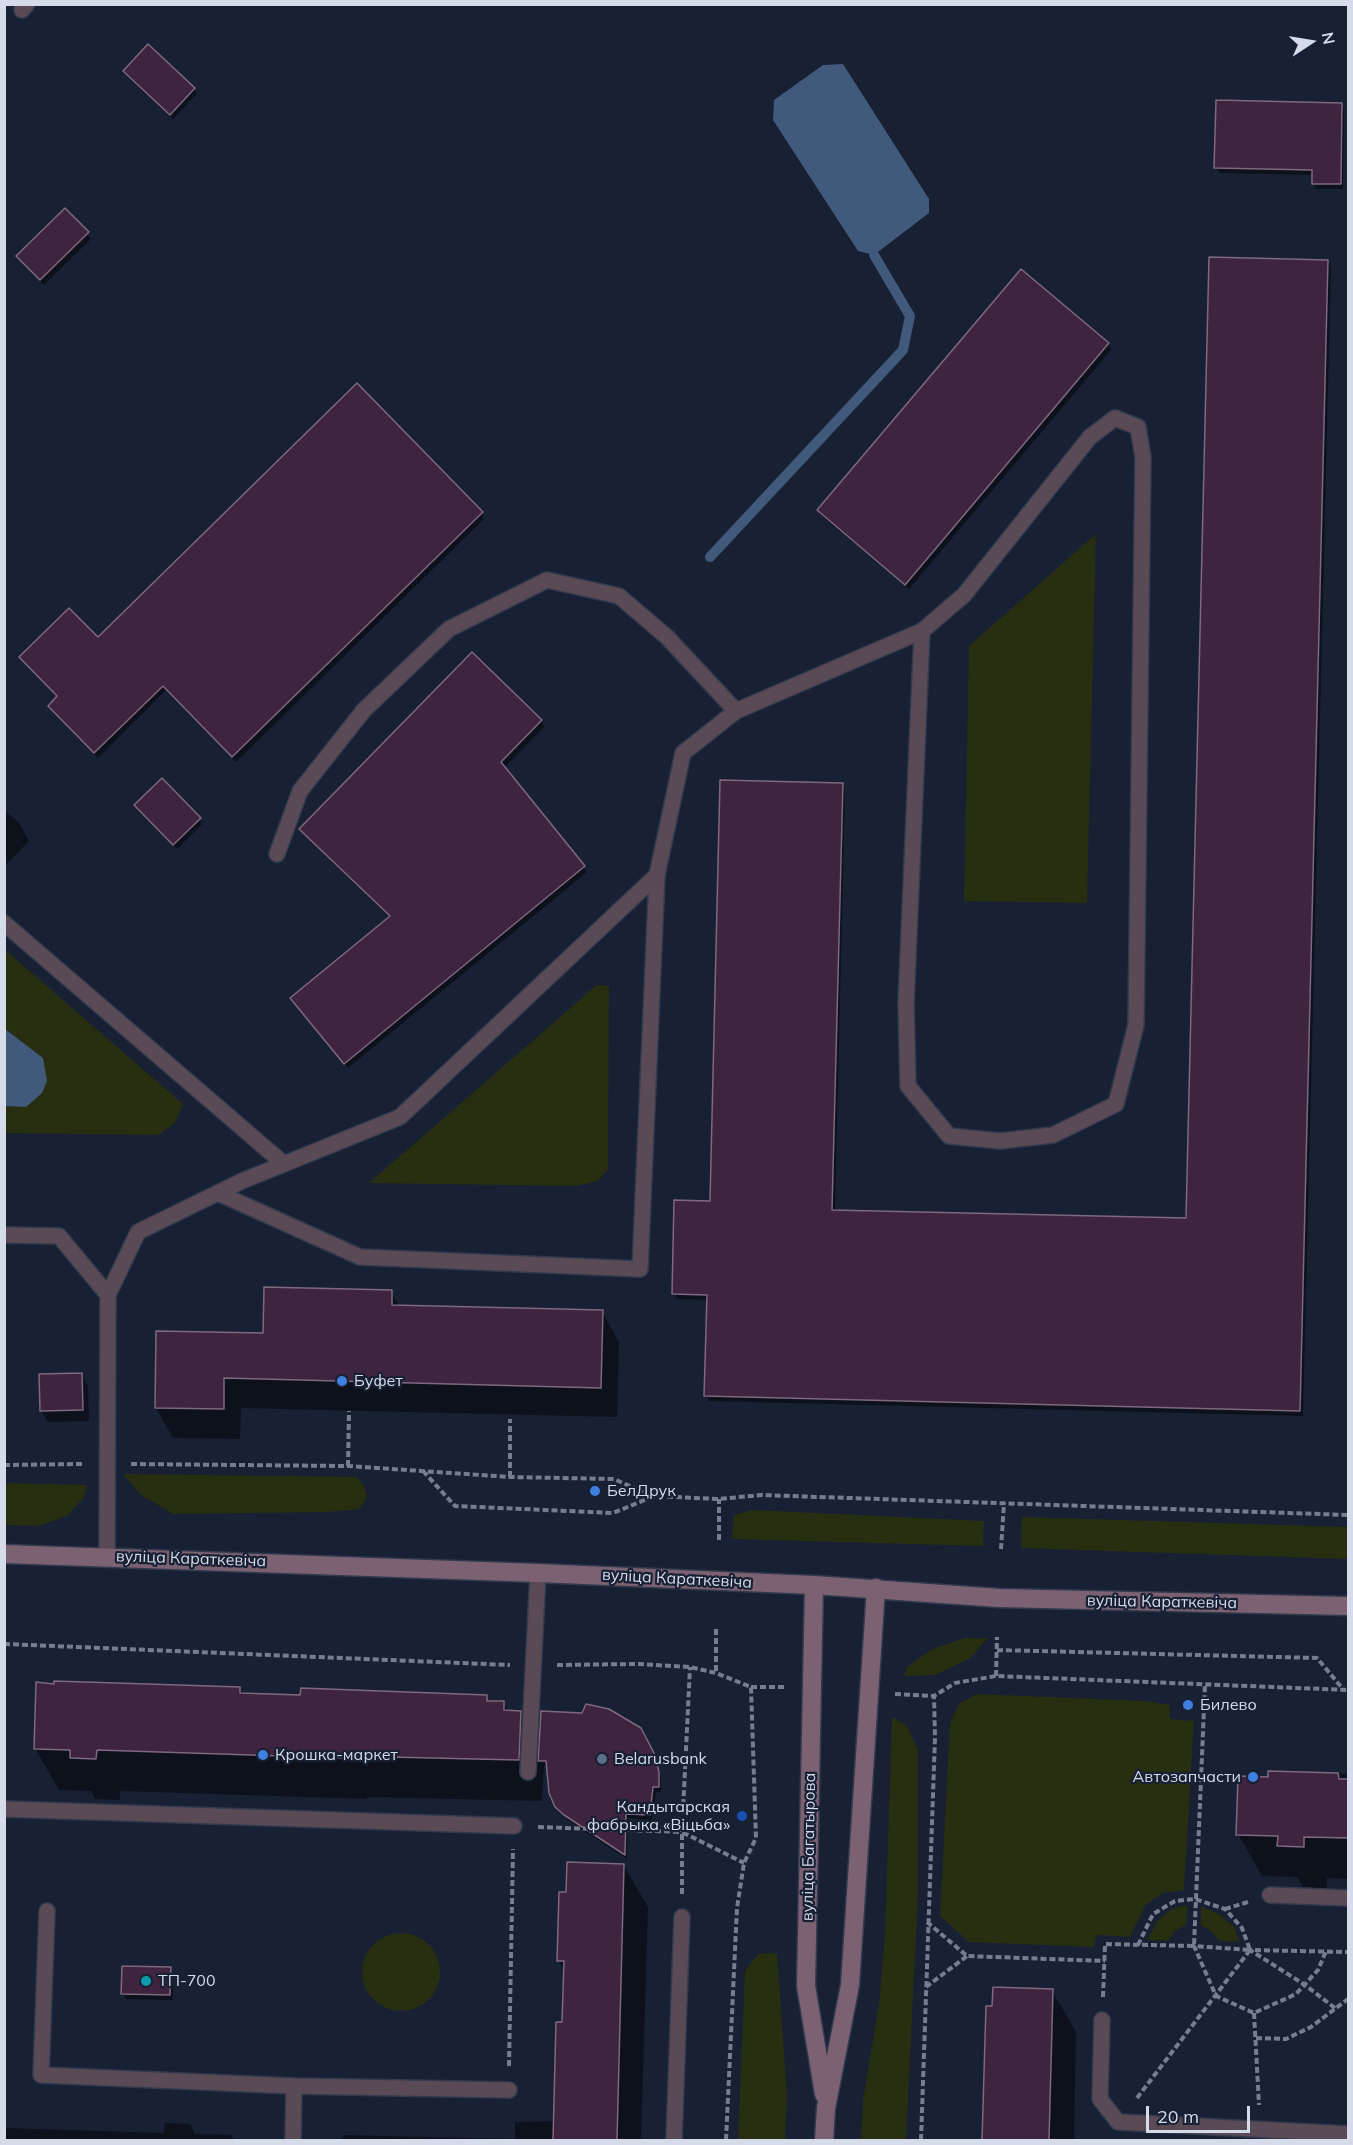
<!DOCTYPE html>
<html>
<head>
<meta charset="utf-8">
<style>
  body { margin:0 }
  #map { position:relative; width:1353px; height:2145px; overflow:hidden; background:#182034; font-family:Mulish,sans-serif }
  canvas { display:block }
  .frame { position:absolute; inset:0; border:6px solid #d5dbe9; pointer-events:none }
  .north { position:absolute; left:1281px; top:12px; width:60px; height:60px; -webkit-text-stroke:4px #182034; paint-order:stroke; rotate:78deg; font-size:16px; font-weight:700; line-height:24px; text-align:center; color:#d5dbe9 }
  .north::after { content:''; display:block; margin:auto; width:21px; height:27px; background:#d5dbe9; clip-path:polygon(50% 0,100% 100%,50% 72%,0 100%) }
  .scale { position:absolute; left:1146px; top:2106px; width:104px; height:27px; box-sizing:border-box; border:3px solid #d5dbe9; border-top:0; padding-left:8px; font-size:18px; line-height:21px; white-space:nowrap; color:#d5dbe9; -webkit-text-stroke:4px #182034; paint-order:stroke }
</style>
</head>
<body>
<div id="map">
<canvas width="1353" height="2145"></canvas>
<div class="frame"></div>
<div class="north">N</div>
<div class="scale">20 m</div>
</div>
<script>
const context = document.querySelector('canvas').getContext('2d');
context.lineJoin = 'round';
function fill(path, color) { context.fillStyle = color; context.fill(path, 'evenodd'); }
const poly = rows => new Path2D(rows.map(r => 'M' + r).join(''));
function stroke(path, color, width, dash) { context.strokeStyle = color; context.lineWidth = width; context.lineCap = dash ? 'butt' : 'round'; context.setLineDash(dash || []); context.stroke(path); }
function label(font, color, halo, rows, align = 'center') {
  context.font = font + ' Mulish,sans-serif'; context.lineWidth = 4.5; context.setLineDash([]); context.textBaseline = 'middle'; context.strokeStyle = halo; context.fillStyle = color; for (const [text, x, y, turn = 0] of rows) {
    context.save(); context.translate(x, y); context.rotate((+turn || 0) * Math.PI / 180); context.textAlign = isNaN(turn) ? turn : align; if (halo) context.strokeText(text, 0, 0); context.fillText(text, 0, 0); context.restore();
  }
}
fill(poly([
  [1096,534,1087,903,964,901,969,646],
  [4,949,183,1104,175,1123,158,1135,5,1133,5,1106,26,1106,43,1058,5,1029],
  [597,985,609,986,608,1169,598,1181,575,1186,369,1183],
  [123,1474,357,1477,364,1486,367,1497,359,1509,328,1512,173,1514,140,1494],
  [5,1483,87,1485,84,1497,67,1516,38,1526,5,1525],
  [752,1510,984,1521,983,1546,732,1539,734,1515],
  [1022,1517,1348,1527,1348,1559,1021,1548],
  [965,1638,988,1638,969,1659,935,1675,904,1676,907,1667,932,1649],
  [977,1694,1144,1701,1170,1705,1170,1719,1194,1721,1184,1890,1162,1893,1145,1906,1130,1937,1097,1935,1094,1947,969,1942,940,1916,950,1723,959,1704],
  [892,1717,907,1726,918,1750,918,1894,906,2140,861,2140,863,2100,879,2004,885,1933],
  [1187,1905,1186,1925,1175,1931,1168,1941,1147,1940,1158,1920,1172,1909],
  [1201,1906,1220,1915,1234,1927,1240,1942,1220,1941,1211,1931,1201,1925],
  '362 1972a39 39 0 1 1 78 0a39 39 0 1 1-78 0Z',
  [777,1953,787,2096,785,2140,738,2140,745,1971,758,1954]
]), '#282f11');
fill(poly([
  [843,64,929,199,929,213,874,255,858,251,773,120,774,100,823,65],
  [5,1029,43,1058,47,1081,42,1093,26,1107,5,1106]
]), '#41597a');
fill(poly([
  [125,71,194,89,197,94,173,119,128,77],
  [1341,105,1344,110,1343,189,1316,189,1313,183,1313,175,1219,173,1216,167],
  [65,210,91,239,44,285,18,256],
  [1328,261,1331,267,1303,1416,709,1401,706,1395,708,1300,677,1299,674,1294,711,1202,842,784,845,790,835,1211,1188,1220],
  [1108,344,1111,350,909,589,822,516,819,510],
  [481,513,484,519,236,762,166,690,98,758,53,711,50,706,58,698,21,658,98,639],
  [472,654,541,721,544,727,504,768,587,872,348,1068,295,1003,390,918,304,834],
  [136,806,199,819,202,824,177,849],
  [4,810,19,823,29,841,4,867],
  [391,1292,399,1306,602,1312,619,1342,617,1417,241,1408,240,1439,173,1438,156,1408,265,1334],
  [82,1375,88,1387,89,1421,48,1422,41,1410],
  [55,1686,240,1689,243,1695,486,1696,490,1702,504,1703,509,1712,520,1712,541,1747,640,1729,657,1760,661,1779,661,1792,656,1792,652,1820,628,1818,627,1859,569,1821,560,1812,556,1806,548,1766,544,1766,542,1801,367,1797,367,1799,120,1791,120,1800,95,1799,91,1791,59,1790,35,1748],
  [1269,1772,1348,1774,1348,1879,1327,1878,1327,1889,1303,1887,1297,1877,1262,1876,1238,1834,1270,1779],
  [624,1866,648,1907,641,2140,342,2140,343,2135,515,2139,515,2122,555,2121,563,2024,565,1971,559,1961,568,1893],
  [170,1969,173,1974,173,2000,126,1999,123,1994],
  [1052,1991,1076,2032,1074,2140,983,2140,988,2007],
  [165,2123,190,2124,195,2134,231,2135,234,2140,4,2140,4,2128,164,2133]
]), '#0007');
stroke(poly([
  [710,557,903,350,910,316,874,255]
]), '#41597a', 10);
const building = poly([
  [148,44,195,88,170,115,123,71,148,44],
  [1216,100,1342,103,1341,184,1312,184,1312,170,1214,168,1216,100],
  [65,208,89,232,40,280,16,256,65,208],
  [1209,257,1328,260,1300,1411,704,1396,707,1295,672,1294,674,1200,710,1201,720,780,843,783,832,1210,1186,1218,1209,257],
  [1021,269,1109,343,905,585,817,510,1021,269],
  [357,383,483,512,232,757,163,686,94,753,48,706,57,696,19,657,69,608,98,637,357,383],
  [472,652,542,720,501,762,585,866,344,1064,290,998,390,916,299,829,472,652],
  [162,778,201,818,173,845,134,805,162,778],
  [264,1287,392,1290,392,1305,603,1310,601,1388,224,1378,224,1409,155,1408,156,1331,263,1333,264,1287],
  [82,1373,83,1410,40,1411,39,1374,82,1373],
  [54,1681,240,1687,240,1693,300,1695,301,1688,487,1695,487,1701,504,1701,504,1710,521,1711,519,1760,344,1756,344,1758,97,1750,96,1759,70,1758,70,1750,34,1749,36,1682,54,1684,54,1681],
  [586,1704,609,1709,641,1728,654,1753,659,1772,659,1787,653,1787,650,1815,626,1814,625,1855,564,1815,555,1807,549,1793,546,1761,538,1761,541,1711,582,1713,586,1704],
  [1268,1771,1338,1773,1339,1779,1348,1779,1348,1838,1304,1837,1304,1847,1277,1846,1278,1836,1236,1835,1238,1776,1268,1777,1268,1771],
  [567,1862,624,1864,617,2140,553,2140,556,2022,562,2022,564,1961,557,1961,559,1892,566,1892,567,1862],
  [122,1966,171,1967,170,1995,121,1994,122,1966],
  [993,1987,1053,1989,1049,2140,982,2140,986,2006,992,2006,993,1987]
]);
fill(building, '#3f2440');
stroke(building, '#7e697e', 1.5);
const lane = poly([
  [22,10,27,4],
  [277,854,300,791,364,710,449,629,547,580,619,596,667,637,736,711],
  [4,923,284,1164],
  [218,1193,360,1257,640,1269,657,875],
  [4,1235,59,1236,108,1295],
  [107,1556,108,1295,138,1232,242,1181,400,1117,657,875,683,753,736,711,922,631,964,595,1090,437,1115,418,1138,427,1143,457,1136,1025,1116,1104,1053,1135,1000,1141,949,1136,908,1086,906,1003,922,631],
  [528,1772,538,1573],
  [4,1809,514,1826],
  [1270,1895,1348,1898],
  [47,1911,41,2075,294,2086,509,2090],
  [1102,2020,1100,2099,1118,2122,1348,2134],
  [293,2140,294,2086],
  [674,2140,682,1917]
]);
const secondary = poly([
  [4,1554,538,1573,814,1585,999,1598,1348,1606],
  [814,1585,806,1986,824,2094],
  [824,2140,826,2108,850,1985,876,1588]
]);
stroke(lane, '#323a4d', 18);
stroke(secondary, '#323a4d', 21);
stroke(poly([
  [131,1464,348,1466,510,1477,614,1479,652,1496,719,1499,761,1495,1348,1515],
  [4,1465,82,1464],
  [348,1466,349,1411],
  [423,1471,455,1506,613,1513,652,1497],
  [510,1477,510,1419],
  [719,1540,719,1499],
  [1001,1549,1004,1503],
  [716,1629,716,1673],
  [4,1644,510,1665],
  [997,1650,1317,1658,1343,1689],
  [557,1665,638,1664,690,1667,716,1673,751,1687,756,1838,744,1863,737,1908,726,2140],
  [996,1676,997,1637],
  [751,1687,784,1687],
  [895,1694,934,1696],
  [538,1827,682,1832,690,1667],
  [682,1894,682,1832,744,1863],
  [1225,1909,1248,1902],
  [927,1922,967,1956,1105,1961],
  [1138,1945,1153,1914,1175,1901,1195,1899,1225,1909,1242,1928,1250,1950,1194,1946,1216,1996,1254,2013,1296,1994,1318,1970,1326,1951],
  [926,1987,967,1956],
  [1103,1997,1105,1944,1194,1946,1205,1684],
  [1335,2008,1305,1985,1250,1950,1348,1952],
  [1254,2013,1259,2105],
  [1256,2038,1286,2039,1311,2027,1348,1999],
  [509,2066,513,1849],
  [1137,2098,1250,1950],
  [921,2140,935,1737,934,1696,955,1683,996,1676,1348,1690]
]), '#767d8e', 4, [6, 3]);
stroke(lane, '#5a4a55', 15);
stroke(secondary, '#7b6172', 18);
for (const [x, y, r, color] of [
  [342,1381,6,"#3f7fe0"],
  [595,1491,6,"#3f7fe0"],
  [1188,1705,6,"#3f7fe0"],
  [263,1755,6,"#3f7fe0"],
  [602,1759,6,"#5c6f8a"],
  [1253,1777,6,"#3f7fe0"],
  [742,1816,6,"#1a4fb4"],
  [146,1981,6,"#0f9aa8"]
]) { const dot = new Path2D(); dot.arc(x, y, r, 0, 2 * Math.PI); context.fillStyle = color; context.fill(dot); stroke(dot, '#182034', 2); }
label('16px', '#d5dbe9', '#182034', [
  ["Буфет",354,1381],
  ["БелДрук",607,1491],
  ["Билево",1200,1705],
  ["Крошка-маркет",275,1755],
  ["Belarusbank",614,1759],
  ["Автозапчасти",1241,1777,"right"],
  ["Кандытарская",730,1807,"right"],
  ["фабрыка «Віцьба»",730,1825,"right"],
  ["ТП-700",158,1981]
], 'left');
label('16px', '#d5dbe9', '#182034', [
  ["вуліца Караткевіча",191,1559,2],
  ["вуліца Караткевіча",677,1579,3],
  ["вуліца Караткевіча",1162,1602,1],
  ["вуліца Багатырова",809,1847,-89]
]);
</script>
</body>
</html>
